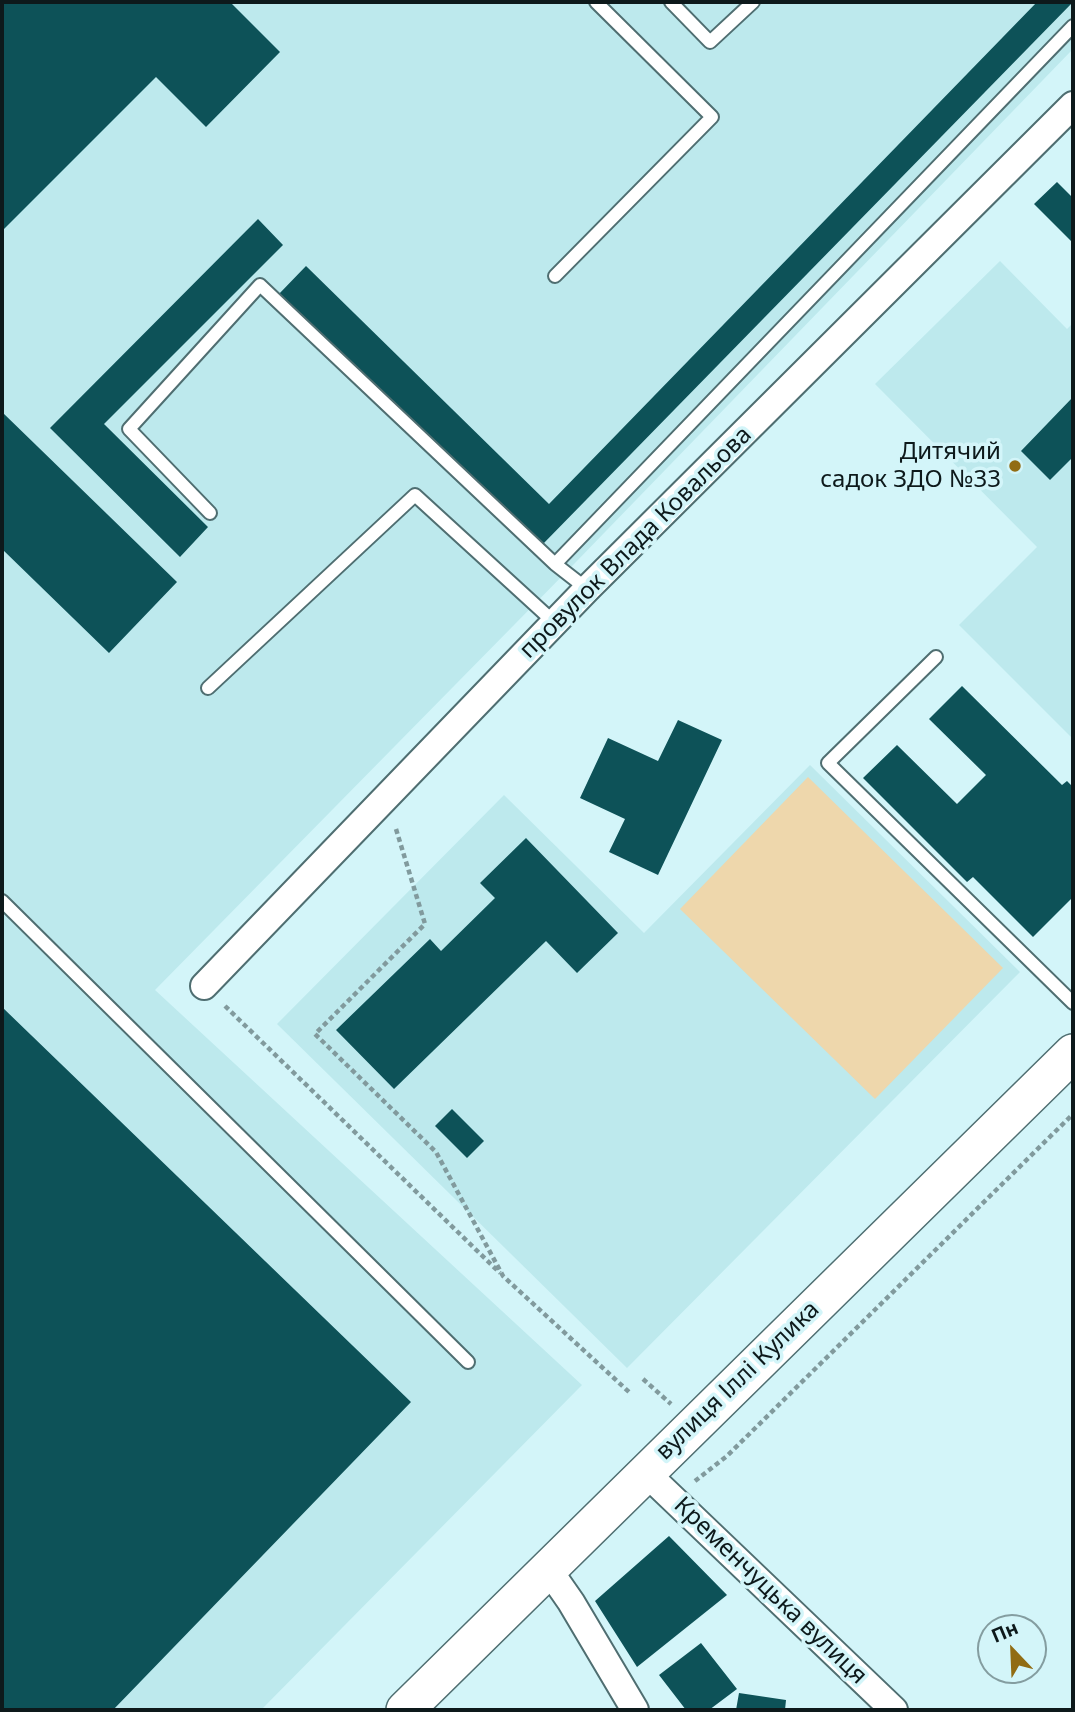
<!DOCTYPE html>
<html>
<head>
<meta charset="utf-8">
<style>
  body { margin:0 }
  #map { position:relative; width:1075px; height:1712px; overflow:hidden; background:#d3f5f9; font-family:"Noto Sans",sans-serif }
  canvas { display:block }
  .frame { position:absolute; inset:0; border:4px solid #0d191b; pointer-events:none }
  .north { position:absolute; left:977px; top:1614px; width:70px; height:70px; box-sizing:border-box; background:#d3f5f9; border:2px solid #849da0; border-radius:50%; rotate:337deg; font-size:19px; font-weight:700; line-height:28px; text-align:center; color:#0d191b }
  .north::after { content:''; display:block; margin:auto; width:24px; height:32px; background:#916c13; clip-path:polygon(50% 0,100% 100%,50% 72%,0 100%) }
</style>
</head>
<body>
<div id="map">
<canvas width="1075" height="1712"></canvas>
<div class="frame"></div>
<div class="north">Пн</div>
</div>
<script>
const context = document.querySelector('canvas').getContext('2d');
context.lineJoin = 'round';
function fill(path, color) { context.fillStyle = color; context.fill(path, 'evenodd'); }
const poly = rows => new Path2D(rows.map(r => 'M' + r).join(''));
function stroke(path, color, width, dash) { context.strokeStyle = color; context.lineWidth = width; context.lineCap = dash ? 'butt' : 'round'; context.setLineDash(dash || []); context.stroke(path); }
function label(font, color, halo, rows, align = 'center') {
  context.font = font + ' "Noto Sans",sans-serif'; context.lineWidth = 7; context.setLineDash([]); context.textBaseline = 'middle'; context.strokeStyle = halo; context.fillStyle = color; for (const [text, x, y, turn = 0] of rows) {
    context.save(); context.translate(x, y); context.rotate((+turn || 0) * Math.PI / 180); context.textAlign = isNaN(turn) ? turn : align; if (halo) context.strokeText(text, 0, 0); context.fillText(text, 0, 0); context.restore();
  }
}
fill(poly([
  [2,2,1073,2,1073,49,574,564,155,990,582,1385,261,1710,2,1710],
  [1000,261,1067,329,1073,323,1073,739,959,625,1037,547,875,384],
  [810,765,1020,972,627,1368,277,1024,504,795,644,933]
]), '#bde9ed');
fill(poly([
  [808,777,1003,968,875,1099,680,909]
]), '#eed7ac');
fill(poly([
  [2,2,230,2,280,52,206,127,156,77,2,231],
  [1037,2,1073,2,542,545,278,295,306,266,549,504],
  [1057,182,1073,198,1073,243,1034,204],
  [258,219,283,245,104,424,208,527,180,557,50,428],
  [1073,397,1073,457,1050,480,1021,451],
  [2,412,177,582,109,653,2,549],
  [962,686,1062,785,1067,781,1073,787,1073,897,1033,937,973,877,967,882,863,778,897,745,957,804,986,775,929,719],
  [678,720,722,740,658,875,609,852,625,819,580,798,608,738,658,761],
  [526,838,618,933,577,973,546,941,394,1089,336,1030,430,939,441,951,495,898,480,883],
  [2,1007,411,1402,113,1710,2,1710],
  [452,1109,484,1141,467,1158,435,1126],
  [669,1536,727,1595,637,1667,595,1601],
  [701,1643,737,1689,709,1710,686,1710,659,1675],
  [739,1693,786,1700,785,1710,736,1710]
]), '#0d5258');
const lane = poly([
  [671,2,710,42,753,2],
  [555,276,712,117,596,2],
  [210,513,129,429,260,285,555,564],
  [587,589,555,564,1073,26],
  [936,657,828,763,1073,1003],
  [208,688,415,495,555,623],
  [2,901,468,1362]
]);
const street = poly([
  [204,986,587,589,1073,105],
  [645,1472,894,1710],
  [548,1569,571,1602,635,1710]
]);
const secondary = poly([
  [405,1710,1073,1053]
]);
stroke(lane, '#4f6e71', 16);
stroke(street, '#4f6e71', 30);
stroke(secondary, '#4f6e71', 40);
stroke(poly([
  [396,829,425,924,315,1034,436,1152,503,1276,629,1392],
  [225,1006,500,1273],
  [643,1379,671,1404],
  [695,1481,727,1456,1073,1114]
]), '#819a9d', 4.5, [5, 3.5]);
stroke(lane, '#fff', 12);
stroke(street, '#fff', 26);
stroke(secondary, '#fff', 37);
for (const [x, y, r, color] of [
  [1015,466,7,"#916c13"]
]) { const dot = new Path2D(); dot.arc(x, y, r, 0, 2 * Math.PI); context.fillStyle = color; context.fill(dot); stroke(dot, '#d3f5f9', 2.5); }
label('24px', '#0d191b', '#d3f5f9', [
  ["Дитячий",1001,452],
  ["садок ЗДО №33",1001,480]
], 'right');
label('24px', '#0d191b', '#d3f5f9', [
  ["провулок Влада Ковальова",636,543,-45],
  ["вулиця Іллі Кулика",738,1381,-44],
  ["Кременчуцька вулиця",770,1591,44]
]);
</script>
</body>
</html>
